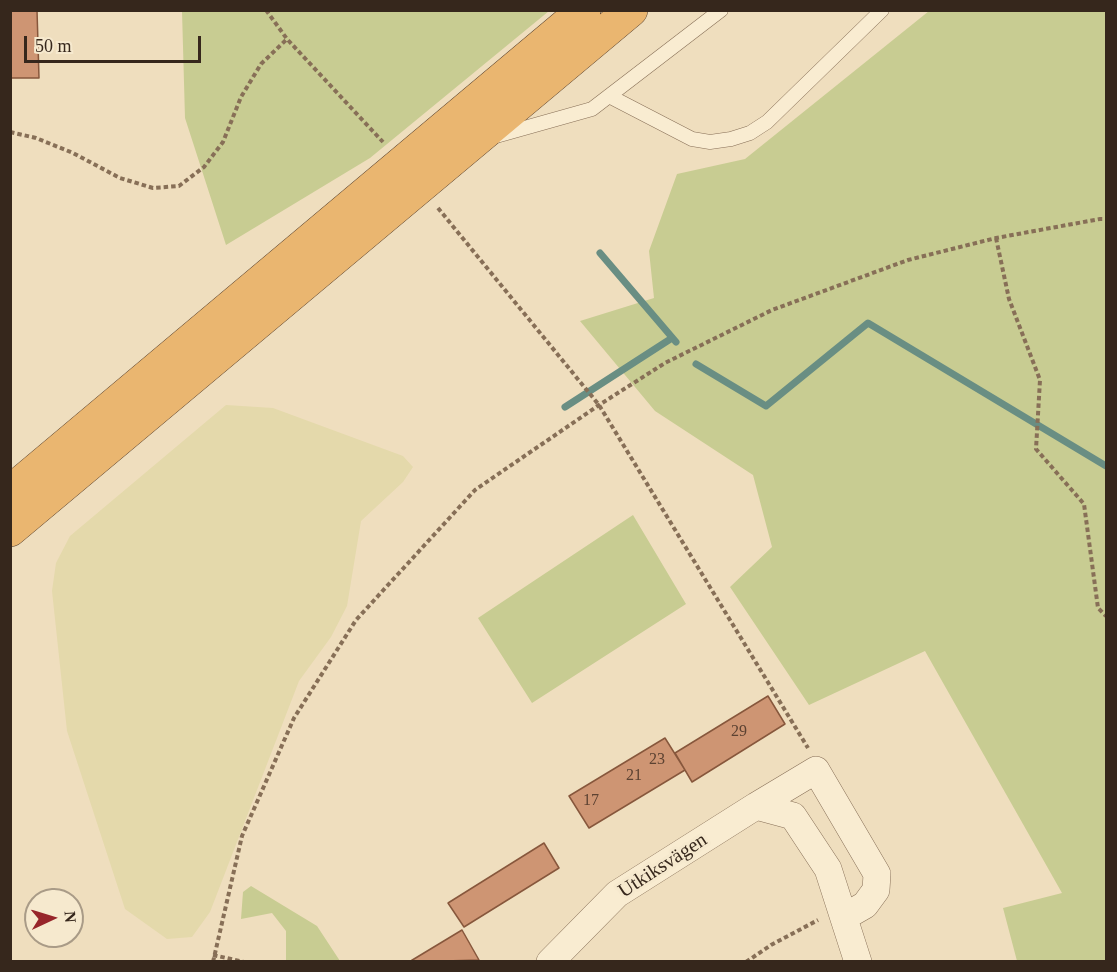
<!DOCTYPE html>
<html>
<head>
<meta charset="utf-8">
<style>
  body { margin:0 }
  #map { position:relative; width:1117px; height:972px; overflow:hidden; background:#efdebe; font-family:"Times New Roman",serif }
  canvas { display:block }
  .frame { position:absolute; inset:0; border:12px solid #36271c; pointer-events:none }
  .north { position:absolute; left:24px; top:888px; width:60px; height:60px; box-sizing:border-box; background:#f6e9ce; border:2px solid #a99b87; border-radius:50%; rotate:86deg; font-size:16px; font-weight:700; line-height:24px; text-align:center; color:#36271c }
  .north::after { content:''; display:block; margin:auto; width:21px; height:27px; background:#97252a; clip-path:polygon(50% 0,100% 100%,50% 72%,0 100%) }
  .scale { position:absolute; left:24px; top:36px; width:177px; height:27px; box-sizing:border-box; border:3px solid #36271c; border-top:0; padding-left:8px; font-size:18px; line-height:21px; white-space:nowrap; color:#36271c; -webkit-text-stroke:4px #f6e9ce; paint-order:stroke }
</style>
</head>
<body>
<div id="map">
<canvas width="1117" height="972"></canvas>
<div class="frame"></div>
<div class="north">N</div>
<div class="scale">50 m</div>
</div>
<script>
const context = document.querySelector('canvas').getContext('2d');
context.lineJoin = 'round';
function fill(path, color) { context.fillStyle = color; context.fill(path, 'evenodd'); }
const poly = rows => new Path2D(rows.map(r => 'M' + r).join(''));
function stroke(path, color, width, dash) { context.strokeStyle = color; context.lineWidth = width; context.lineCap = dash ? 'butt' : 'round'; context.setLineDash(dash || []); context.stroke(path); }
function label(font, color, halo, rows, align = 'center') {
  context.font = font + ' "Times New Roman",serif'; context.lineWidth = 6; context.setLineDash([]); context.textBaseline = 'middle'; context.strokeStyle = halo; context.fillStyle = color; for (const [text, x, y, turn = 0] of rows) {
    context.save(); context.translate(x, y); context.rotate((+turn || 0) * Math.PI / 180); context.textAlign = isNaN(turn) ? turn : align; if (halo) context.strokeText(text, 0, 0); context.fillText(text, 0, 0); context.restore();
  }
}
fill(poly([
  [226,405,273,408,403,456,413,467,403,482,361,521,347,606,331,637,299,681,210,912,192,937,167,939,125,909,67,731,52,591,56,563,70,536]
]), '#e4d9ab');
fill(poly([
  [182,11,182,10,549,11,370,158,226,245,185,118],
  [929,11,1106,11,1106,961,1017,961,1003,908,1062,893,925,651,809,705,730,587,772,547,753,475,655,411,580,321,654,298,649,251,677,174,745,159],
  [633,515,686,604,532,703,478,618],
  [251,886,317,926,340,961,286,961,286,931,272,913,241,919,243,892]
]), '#c8cc92');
stroke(poly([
  [600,253,676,342],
  [696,364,766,406,868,323,1106,466],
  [565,407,672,338]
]), '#698e83', 7);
const building = poly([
  [10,10,37,10,39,78,10,78,10,10],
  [768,696,785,724,692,782,675,753,768,696],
  [665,738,685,770,589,828,569,796,665,738],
  [544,843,559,868,464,927,448,903,544,843],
  [462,930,479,960,409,962,462,930]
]);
fill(building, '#ce9573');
stroke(building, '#87573c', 1.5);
const service = poly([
  [609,96,692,139,710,142,731,139,750,133,767,122,882,10],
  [496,136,592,109,721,10]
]);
const minor = poly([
  [756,806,816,770,877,874,876,890,865,905,844,917],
  [550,962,617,894,756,806,793,816,828,869,858,962]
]);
const trunk = poly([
  [10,492,584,10],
  [10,530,631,10]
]);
stroke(service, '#876f57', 15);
stroke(minor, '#876f57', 28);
stroke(trunk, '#543d2b', 34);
stroke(poly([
  [266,10,287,39,383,142],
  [10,132,36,138,73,153,120,178,153,188,179,186,204,167,223,142,241,97,261,64,287,39],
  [438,208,599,405,808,748],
  [996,238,1009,299,1040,380,1036,449,1084,504,1098,608,1106,616],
  [213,955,244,962],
  [213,962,242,836,294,718,356,620,475,490,599,405,665,363,772,310,908,260,996,238,1100,219,1106,219],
  [746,962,771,945,818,920]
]), '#876f57', 4, [4.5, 3]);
stroke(service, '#f9ecd1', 14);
stroke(minor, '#f9ecd1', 27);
stroke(trunk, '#eab670', 33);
label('16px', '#5c4232', null, [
  ["29",739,732],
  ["23",657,760],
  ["21",634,776],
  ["17",591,801]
]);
label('20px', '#36271c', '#f6e9ce', [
  ["Utkiksvägen",663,866,-33]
]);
</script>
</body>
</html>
